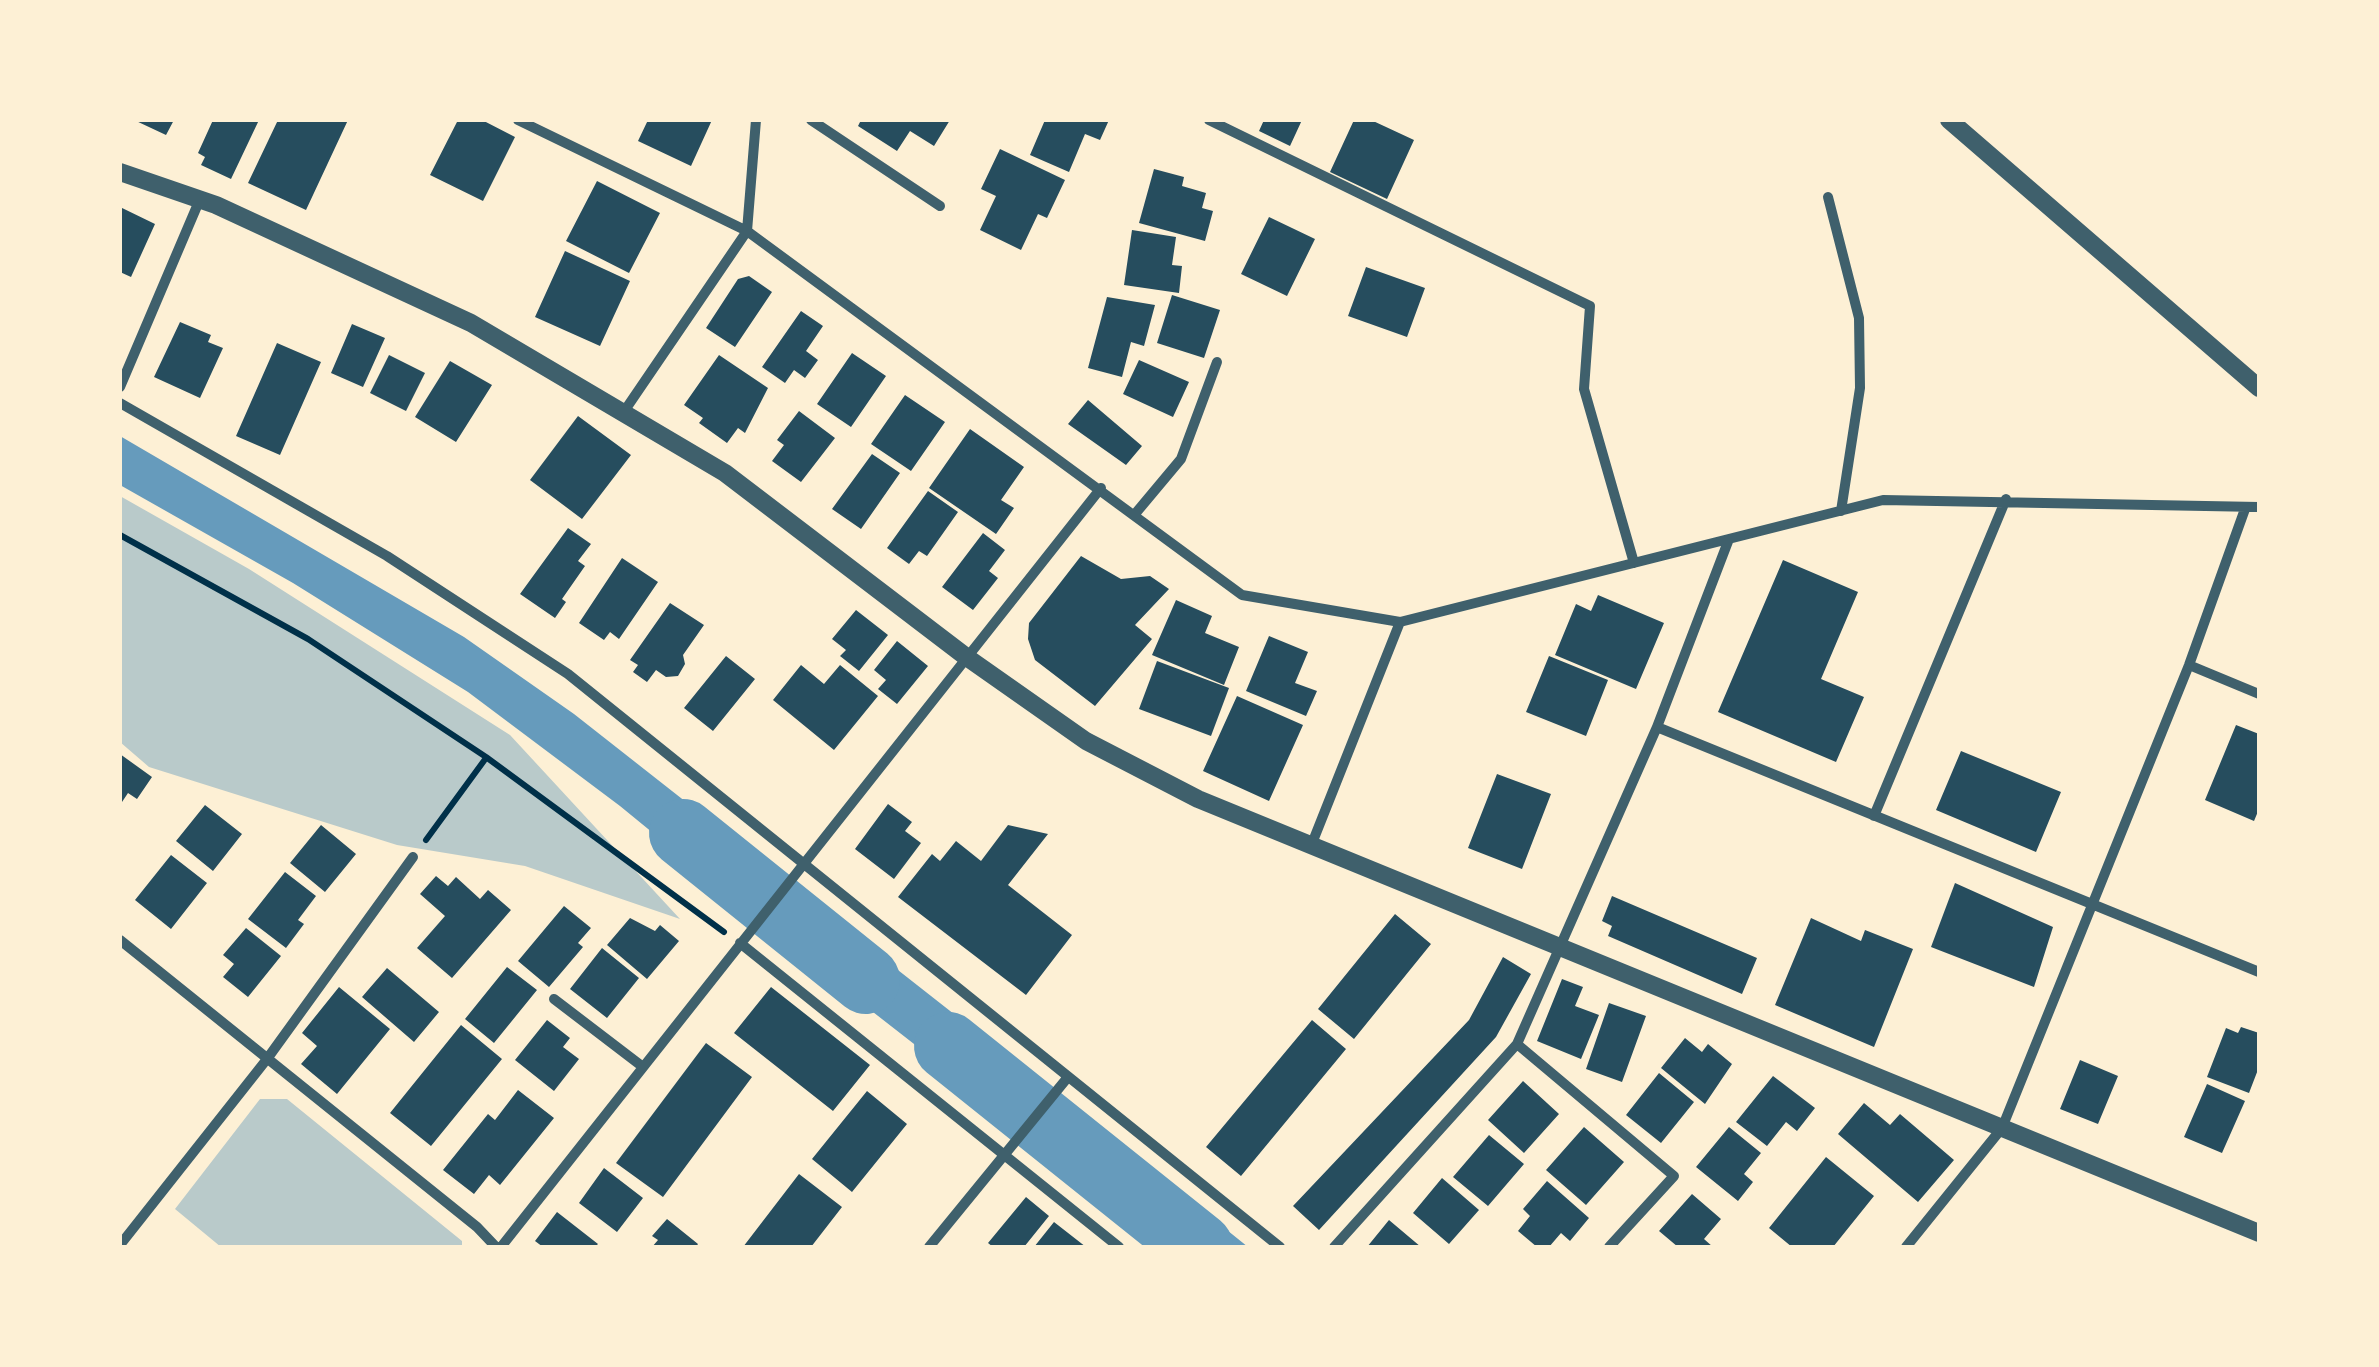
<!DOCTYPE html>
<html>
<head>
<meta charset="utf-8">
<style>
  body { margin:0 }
  #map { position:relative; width:2379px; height:1367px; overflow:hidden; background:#fdf0d5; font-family:"Nunito Sans",sans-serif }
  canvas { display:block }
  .frame { position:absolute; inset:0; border:122px solid #fdf0d5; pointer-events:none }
</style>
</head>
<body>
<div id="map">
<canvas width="2379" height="1367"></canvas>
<div class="frame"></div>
</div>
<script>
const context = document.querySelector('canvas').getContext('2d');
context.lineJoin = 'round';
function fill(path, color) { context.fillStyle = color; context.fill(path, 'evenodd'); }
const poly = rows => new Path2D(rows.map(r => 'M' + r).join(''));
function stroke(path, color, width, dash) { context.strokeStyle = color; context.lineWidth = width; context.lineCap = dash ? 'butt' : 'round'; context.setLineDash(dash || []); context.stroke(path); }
fill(poly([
  [120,496,249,569,510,735,680,919,525,866,397,845,149,767,120,742],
  [260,1099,287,1099,462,1241,462,1247,221,1247,175,1209]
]), '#b9caca');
fill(poly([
  [120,436,464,637,574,714,770,868,741,905,620,806,468,692,293,583,120,485],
  [810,901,1038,1080,1009,1118,778,938],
  [1073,1106,1248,1247,1174,1247,1045,1142]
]), '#669bbc');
stroke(poly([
  [683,833,866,980],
  [948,1046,1199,1247]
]), '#669bbc', 68);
fill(poly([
  [134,120,174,120,166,135],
  [213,120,259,120,231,179,201,165,205,157,198,153],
  [278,120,348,120,306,210,248,183],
  [458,120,482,120,515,137,483,201,430,175],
  [648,120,712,120,691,166,638,141],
  [861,120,950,120,934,146,910,131,897,151,858,126],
  [1045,120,1109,120,1100,140,1085,134,1069,172,1030,155],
  [1264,120,1302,120,1290,146,1259,131],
  [1354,120,1371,120,1414,140,1387,199,1330,172],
  [1000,149,1065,180,1047,218,1038,214,1021,250,980,230,996,196,981,189],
  [1154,169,1184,177,1182,186,1206,193,1202,208,1213,211,1205,241,1139,223],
  [597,181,660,213,629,273,566,241],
  [120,207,155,224,131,277,120,272],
  [1269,217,1315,239,1287,296,1241,274],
  [1132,230,1176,237,1172,265,1182,266,1179,293,1124,285],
  [565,251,630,281,600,346,535,317],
  [1366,267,1425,288,1407,337,1348,316],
  [749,276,772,292,735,347,706,328,738,279],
  [1172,295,1220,310,1204,358,1157,343],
  [1107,297,1155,305,1144,346,1131,342,1122,377,1088,368],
  [801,311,823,326,806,351,818,360,805,378,794,370,785,383,762,367],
  [180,322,211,335,208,342,223,348,200,398,154,377],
  [352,324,385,338,363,387,331,373],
  [277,343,321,362,280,455,236,436],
  [852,353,886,376,851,427,817,404],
  [389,355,425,373,406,411,370,393],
  [719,355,768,388,745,433,738,428,727,443,699,423,703,418,684,405],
  [1139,360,1189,382,1173,417,1123,394],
  [450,361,492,385,456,442,415,417],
  [905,395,945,422,911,471,871,444],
  [1088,400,1142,446,1126,465,1068,424],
  [799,411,835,438,801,482,772,461,784,445,777,440],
  [578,416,631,455,582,519,530,480],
  [970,429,1024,467,1001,500,1014,508,996,534,929,488],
  [872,454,900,473,861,529,832,509],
  [928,491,958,512,927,556,919,551,909,564,887,548],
  [568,528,591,544,578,561,585,566,562,599,566,602,555,618,520,594],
  [983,533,1005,550,989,571,998,578,973,610,942,587],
  [1081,556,1121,579,1150,576,1169,589,1135,625,1152,639,1095,706,1035,660,1028,639,1029,623],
  [622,558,658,582,619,639,610,632,604,640,579,623],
  [1783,560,1858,592,1821,679,1864,697,1836,762,1718,712],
  [1598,595,1664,623,1636,689,1555,655,1576,604,1591,611],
  [1176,600,1212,616,1205,633,1239,647,1224,685,1152,655],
  [670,603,704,625,683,655,685,664,678,676,666,677,656,670,647,682,633,672,638,665,630,660],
  [856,610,888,635,859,671,840,656,846,650,832,639],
  [1269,636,1308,652,1295,683,1317,691,1306,716,1246,691],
  [897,641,928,666,897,704,878,689,886,680,874,670],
  [726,656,755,679,713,731,684,708],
  [1549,656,1608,680,1586,736,1526,712],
  [1157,661,1229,688,1211,736,1139,709],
  [801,665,824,684,840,665,878,696,834,750,773,700],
  [1237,696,1303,725,1269,801,1203,771],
  [2236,725,2259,734,2259,809,2254,821,2205,800],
  [1961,751,2061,792,2036,852,1936,810],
  [120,754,152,777,137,799,128,793,120,805],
  [1497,774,1551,794,1522,869,1468,848],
  [888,804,912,822,905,831,921,843,894,879,855,849],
  [205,805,242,834,213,871,176,841],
  [321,825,356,854,325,892,290,863],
  [1008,825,1048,834,1008,885,1072,935,1026,995,898,897,932,854,940,861,956,841,981,861],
  [171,855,207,883,171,929,135,900],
  [285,872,316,896,298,920,304,924,286,948,248,919],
  [436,876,448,886,456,877,480,899,488,890,511,910,452,978,417,948,445,916,420,894],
  [1955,883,2053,927,2034,987,1931,947],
  [1612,896,1757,958,1742,994,1608,936,1612,926,1602,921],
  [564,906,591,928,578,943,583,947,549,987,518,961],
  [1395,914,1431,944,1354,1039,1318,1009],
  [630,918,655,931,660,925,679,941,647,979,607,945],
  [1811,918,1861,941,1865,930,1913,949,1874,1047,1775,1005],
  [246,928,281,956,248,997,223,977,234,964,223,955],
  [602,948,639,978,607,1018,570,989],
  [1503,957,1531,974,1496,1037,1319,1230,1293,1206,1469,1020],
  [507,967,537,990,494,1043,465,1019],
  [387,968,439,1012,414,1042,362,997],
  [1562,979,1583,987,1575,1006,1599,1015,1581,1059,1537,1041],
  [339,987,390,1029,337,1094,301,1064,317,1046,302,1033],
  [771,987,870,1065,833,1111,734,1033],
  [1609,1003,1646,1016,1622,1082,1586,1069],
  [547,1020,570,1038,563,1047,579,1059,554,1091,515,1060],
  [1312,1020,1346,1049,1241,1176,1206,1147],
  [461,1025,502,1059,431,1146,390,1113],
  [2241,1027,2259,1033,2259,1067,2249,1093,2207,1077,2226,1028,2238,1033],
  [1685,1038,1702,1052,1708,1044,1732,1064,1705,1104,1661,1068],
  [706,1043,752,1077,663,1197,616,1163],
  [2080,1060,2118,1076,2098,1124,2060,1109],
  [1659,1073,1694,1102,1661,1143,1626,1115],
  [1773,1076,1815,1108,1797,1131,1786,1122,1767,1146,1736,1122],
  [1523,1081,1559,1114,1524,1153,1488,1120],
  [2207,1084,2245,1101,2222,1153,2184,1137],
  [518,1090,554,1118,500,1185,489,1175,474,1194,443,1170,488,1114,495,1120],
  [867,1091,907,1124,852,1192,812,1159],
  [1864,1103,1890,1125,1900,1114,1954,1160,1918,1202,1838,1134],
  [1584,1127,1624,1162,1586,1205,1546,1170],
  [1729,1127,1761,1153,1744,1174,1753,1182,1738,1201,1696,1167],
  [1489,1135,1524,1164,1488,1206,1453,1177],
  [1826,1157,1874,1196,1833,1247,1792,1247,1769,1228],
  [604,1168,643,1198,617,1232,579,1203],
  [799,1174,842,1207,811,1247,743,1247],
  [1442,1178,1479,1210,1449,1244,1413,1213],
  [1547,1181,1589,1218,1570,1241,1561,1233,1549,1247,1537,1247,1518,1231,1530,1216,1523,1209],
  [1692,1194,1721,1219,1704,1239,1713,1247,1678,1247,1659,1231],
  [1026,1197,1049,1216,1024,1247,993,1247,988,1243],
  [557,1212,598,1244,595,1247,543,1247,535,1241],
  [667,1219,698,1244,696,1247,652,1247,658,1240,652,1236],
  [1389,1220,1421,1247,1367,1247],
  [1054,1222,1086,1247,1034,1247]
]), '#264d5e');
stroke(poly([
  [120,535,308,639,486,757,724,932],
  [426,840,486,758]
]), '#003049', 6);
stroke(poly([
  [518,120,747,231,623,413],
  [756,120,747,231,1242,595,1400,622,1883,500,2259,507],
  [811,120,940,206],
  [1209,120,1590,306,1584,389,1634,563],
  [1828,197,1859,318,1860,388,1841,511],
  [120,387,200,199],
  [120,403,387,556,568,674,1280,1247],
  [1135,514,1181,459,1217,362],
  [2189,665,2259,694],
  [1657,727,2259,972],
  [1874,816,2006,499],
  [1311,846,1400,622],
  [120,940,477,1227,496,1247],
  [740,943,1119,1247],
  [554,999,643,1067],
  [1517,1044,1657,727,1729,539],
  [120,1245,267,1059,413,857],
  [501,1247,1101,488],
  [929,1247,1068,1077],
  [1334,1247,1517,1044,1674,1176,1609,1247],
  [1906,1247,2002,1128,2189,665,2245,509]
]), '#3f606c', 10);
stroke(poly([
  [1949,120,2259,388],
  [120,172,216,205,471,323,725,473,965,656,1086,741,1198,799,2259,1233]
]), '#3f606c', 18);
</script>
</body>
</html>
